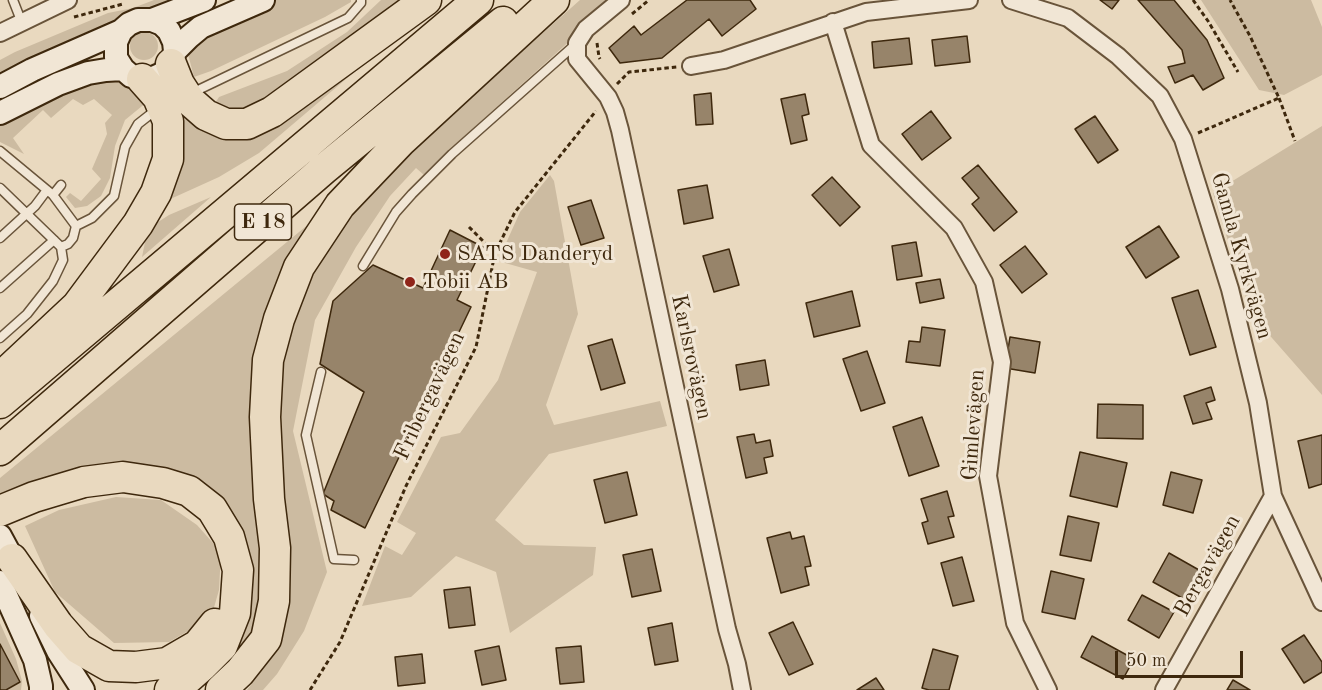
<!DOCTYPE html>
<html>
<head>
<meta charset="utf-8">
<style>
  body { margin:0 }
  #map { position:relative; width:1322px; height:690px; overflow:hidden; background:#e9d9bf; font-family:"Old Standard TT",serif }
  canvas { display:block }
  .scale { position:absolute; left:1115px; top:651px; width:128px; height:27px; box-sizing:border-box; border:3px solid #3e280d; border-top:0; padding-left:8px; font-size:18px; line-height:21px; white-space:nowrap; color:#3e280d; -webkit-text-stroke:4px #f1e6d5; paint-order:stroke }
</style>
</head>
<body>
<div id="map">
<canvas width="1322" height="690"></canvas>
<div class="scale">50 m</div>
</div>
<script>
const context = document.querySelector('canvas').getContext('2d');
context.lineJoin = 'round';
function fill(path, color) { context.fillStyle = color; context.fill(path, 'evenodd'); }
const poly = rows => new Path2D(rows.map(r => 'M' + r).join(''));
function stroke(path, color, width, dash) { context.strokeStyle = color; context.lineWidth = width; context.lineCap = dash ? 'butt' : 'round'; context.setLineDash(dash || []); context.stroke(path); }
function label(font, color, halo, rows, align = 'center') {
  context.font = font + ' "Old Standard TT",serif'; context.lineWidth = 6; context.setLineDash([]); context.textBaseline = 'middle'; context.strokeStyle = halo; context.fillStyle = color; for (const [text, x, y, turn = 0] of rows) {
    context.save(); context.translate(x, y); context.rotate((+turn || 0) * Math.PI / 180); context.textAlign = isNaN(turn) ? turn : align; if (halo) context.strokeText(text, 0, 0); context.fillText(text, 0, 0); context.restore();
  }
}
fill(poly([
  [154,0,179,0,160,7,126,16,0,75,0,60,15,52,108,13,133,8],
  [276,0,351,0,351,2,325,17,211,71,194,77,188,54,192,42,238,15],
  [381,0,411,0,247,122,214,105,219,97,287,71,347,32],
  [580,0,615,0,448,151,424,175,416,168,390,196,356,247,315,320,293,431,327,572,304,631,277,674,263,690,247,690,274,654,290,588,281,513,279,438,284,350,300,292,345,219,401,159],
  [1201,0,1311,0,1322,27,1322,75,1284,95,1259,90],
  [406,28,259,153,219,177,166,201,176,125,189,117,205,129],
  '130 46a14 14 0 1 1 28 0a14 14 0 1 1-28 0Z',
  [95,79,120,80,133,86,147,102,125,120,115,146,110,178,101,196,87,206,75,208,66,197,70,193,81,201,101,179,92,169,107,134,105,123,112,115,94,99,83,105,73,99,51,118,43,110,13,138,24,154,0,142,0,125,46,98],
  [1322,126,1322,395,1251,314,1213,193],
  [550,175,554,181,578,314,546,405,554,425,660,401,667,426,549,454,495,520,524,545,596,547,593,575,510,633,496,572,456,556,411,597,362,606,385,546,402,555,416,533,397,522,441,437,460,433,498,380,537,272,498,261,520,212],
  [211,197,142,257,145,242,151,229,155,224,169,215],
  [338,200,300,252,262,324,251,400,255,490,266,564,259,616,252,636,213,682,206,673,235,639,218,497,177,471,143,464,105,464,0,497,0,478],
  [116,497,161,500,197,525,221,552,219,590,211,618,169,642,114,643,55,592,25,526,59,510],
  [0,623,16,659,22,681,21,690,6,690,0,673]
]), '#ccbba1');
const building = poly([
  [687,0,750,0,756,9,722,36,709,19,662,58,620,63,609,48,634,26,641,35,687,0],
  [1100,0,1119,0,1112,9,1100,0],
  [1138,0,1174,0,1207,40,1224,78,1203,90,1193,75,1175,83,1168,67,1185,63,1182,50,1138,0],
  [967,36,970,62,935,66,932,40,967,36],
  [909,38,912,64,874,68,872,42,909,38],
  [711,93,713,124,696,125,694,95,711,93],
  [805,94,809,114,802,116,807,140,791,144,781,99,805,94],
  [931,111,951,138,922,160,902,134,931,111],
  [1095,116,1118,150,1098,163,1075,129,1095,116],
  [978,165,1017,212,994,231,972,204,979,198,962,178,978,165],
  [832,177,860,207,840,226,812,195,832,177],
  [707,185,713,218,684,224,678,190,707,185],
  [591,200,604,238,581,245,568,207,591,200],
  [1159,226,1179,257,1146,278,1126,247,1159,226],
  [450,230,483,247,457,300,471,307,365,528,331,510,334,501,323,494,364,392,320,364,333,301,373,265,423,288,450,230],
  [916,242,922,276,897,280,892,246,916,242],
  [1025,246,1047,274,1022,293,1000,265,1025,246],
  [729,249,739,285,714,292,703,256,729,249],
  [940,279,944,298,920,303,916,283,940,279],
  [1198,290,1216,347,1190,355,1172,298,1198,290],
  [852,291,860,326,814,337,806,303,852,291],
  [922,327,945,330,940,366,906,362,909,341,920,342,922,327],
  [1010,337,1040,342,1035,373,1005,368,1010,337],
  [612,339,625,383,601,390,588,346,612,339],
  [867,351,885,403,861,411,843,359,867,351],
  [765,360,769,385,740,390,736,365,765,360],
  [1211,387,1215,400,1206,403,1212,419,1193,424,1184,396,1211,387],
  [1098,404,1143,405,1143,439,1097,438,1098,404],
  [922,417,939,466,909,476,893,427,922,417],
  [754,434,756,443,770,440,773,456,764,458,767,473,746,478,737,437,754,434],
  [1322,435,1322,484,1309,488,1298,441,1322,435],
  [1080,452,1127,463,1117,507,1070,496,1080,452],
  [627,472,637,515,605,523,594,480,627,472],
  [1171,472,1202,480,1193,513,1163,505,1171,472],
  [947,491,954,516,948,517,954,537,928,544,922,523,928,521,921,499,947,491],
  [1068,516,1099,523,1091,561,1060,555,1068,516],
  [790,532,792,539,804,536,811,566,805,567,809,585,781,593,767,538,790,532],
  [652,549,661,591,632,597,623,555,652,549],
  [1169,553,1199,570,1184,599,1153,582,1169,553],
  [962,557,974,601,953,606,941,563,962,557],
  [1051,571,1084,579,1075,619,1042,612,1051,571],
  [470,587,475,625,449,628,444,590,470,587],
  [1142,595,1174,612,1159,638,1128,620,1142,595],
  [793,622,813,664,789,675,769,633,793,622],
  [672,623,678,661,655,665,648,628,672,623],
  [1304,635,1322,662,1322,672,1304,683,1282,649,1304,635],
  [1092,636,1134,659,1123,679,1081,657,1092,636],
  [0,644,20,682,6,690,0,690,0,644],
  [499,646,506,680,482,685,475,651,499,646],
  [581,646,584,682,560,684,556,648,581,646],
  [933,649,958,656,949,690,929,690,922,688,933,649],
  [422,654,425,683,398,686,395,657,422,654],
  [876,678,884,690,857,690,876,678],
  [1233,680,1250,690,1227,690,1233,680]
]);
fill(building, '#97846a');
stroke(building, '#3e280d', 1.5);
const lane = poly([
  [13,0,22,23],
  [196,91,348,18,361,3,361,0],
  [0,151,53,195,76,226,92,218,114,196,125,147,138,124,152,113],
  [0,188,61,247,63,260,53,281,27,314,0,338],
  [53,195,61,185],
  [0,238,35,206,47,190],
  [61,247,68,244,73,238,76,226],
  [363,266,396,212,412,194,452,154,577,43],
  [0,288,54,240],
  [321,372,306,435,334,559,354,560]
]);
const street = poly([
  [621,0,586,29,577,43,577,59,608,97,615,112,620,130,727,629,737,664,742,690],
  [1011,0,1068,18,1118,56,1160,96,1183,139,1230,289,1258,403,1273,496,1322,602],
  [833,22,871,145,954,228,984,282,1002,362,988,476,1015,623,1048,690],
  [0,33,68,0],
  [691,66,724,60,866,12,969,0],
  [1164,690,1273,496]
]);
const secondary = poly([
  [152,20,204,0],
  [175,51,189,37,201,27,263,0],
  [0,87,32,70,121,31,129,24,138,20,152,20,162,24,169,31,174,42,175,51,171,64,162,74,153,78,142,79,131,76,123,69,116,58,116,42,121,31],
  [0,113,58,84,88,73,106,70,123,69],
  [0,536,20,573],
  [0,582,35,660,41,686,41,690],
  [41,616,58,651,83,690]
]);
const highway = poly([
  [171,64,179,84,190,101,206,115,226,124,247,124,272,112,426,0],
  [0,378,77,306,138,224,156,193,168,159,168,121,158,97,142,79],
  [0,403,478,0],
  [0,450,324,169,503,22],
  [0,511,34,497,84,482,123,477,163,483,189,491,212,509,229,537,238,570,235,613,222,646,203,665,178,687,170,690],
  [12,559,58,625,79,649,109,666,136,667,167,663,198,645,215,624],
  [221,690,240,672,266,639,274,601,275,548,269,499,265,417,268,360,279,319,299,267,340,205,401,141,554,0]
]);
stroke(lane, '#69543a', 11);
stroke(street, '#69543a', 20);
stroke(secondary, '#3e280d', 26);
stroke(highway, '#3e280d', 33);
stroke(poly([
  [1193,0,1208,21,1238,72],
  [632,14,649,0],
  [74,17,123,4],
  [597,43,599,57,600,59],
  [617,84,629,72,677,67],
  [1279,98,1295,141],
  [1198,133,1279,98,1250,36,1230,0],
  [469,227,495,253],
  [310,690,340,642,406,486,476,347,495,253,515,212,596,111]
]), '#3e280d', 3, [4.5, 3]);
stroke(lane, '#f1e6d5', 8);
stroke(street, '#f1e6d5', 16);
stroke(secondary, '#f1e6d5', 22);
stroke(highway, '#e9d9bf', 30);
for (const [x, y, r, color] of [
  [445,254,6,"#8f2418"],
  [410,282,6,"#8f2418"]
]) { const dot = new Path2D(); dot.arc(x, y, r, 0, 2 * Math.PI); context.fillStyle = color; context.fill(dot); stroke(dot, '#f1e6d5', 2); }
for (const [x, y, w] of [
  [263,222,57]
]) { const box = new Path2D(); box.roundRect(x - w / 2, y - 18, w, 36, 4.5); context.fillStyle = '#f1e6d5'; context.fill(box); stroke(box, '#3e280d', 1.5); }
label('bold 21px', '#3e280d', null, [
  ["E 18",263,222]
]);
label('22px', '#3e280d', '#f1e6d5', [
  ["SATS Danderyd",457,254],
  ["Tobii AB",422,282]
], 'left');
label('22px', '#3e280d', '#f1e6d5', [
  ["Gamla Kyrkvägen",1241,256,74],
  ["Karlsrovägen",691,357,78],
  ["Fribergavägen",430,396,-65],
  ["Gimlevägen",974,425,-86],
  ["Bergavägen",1208,566,-61]
]);
</script>
</body>
</html>
